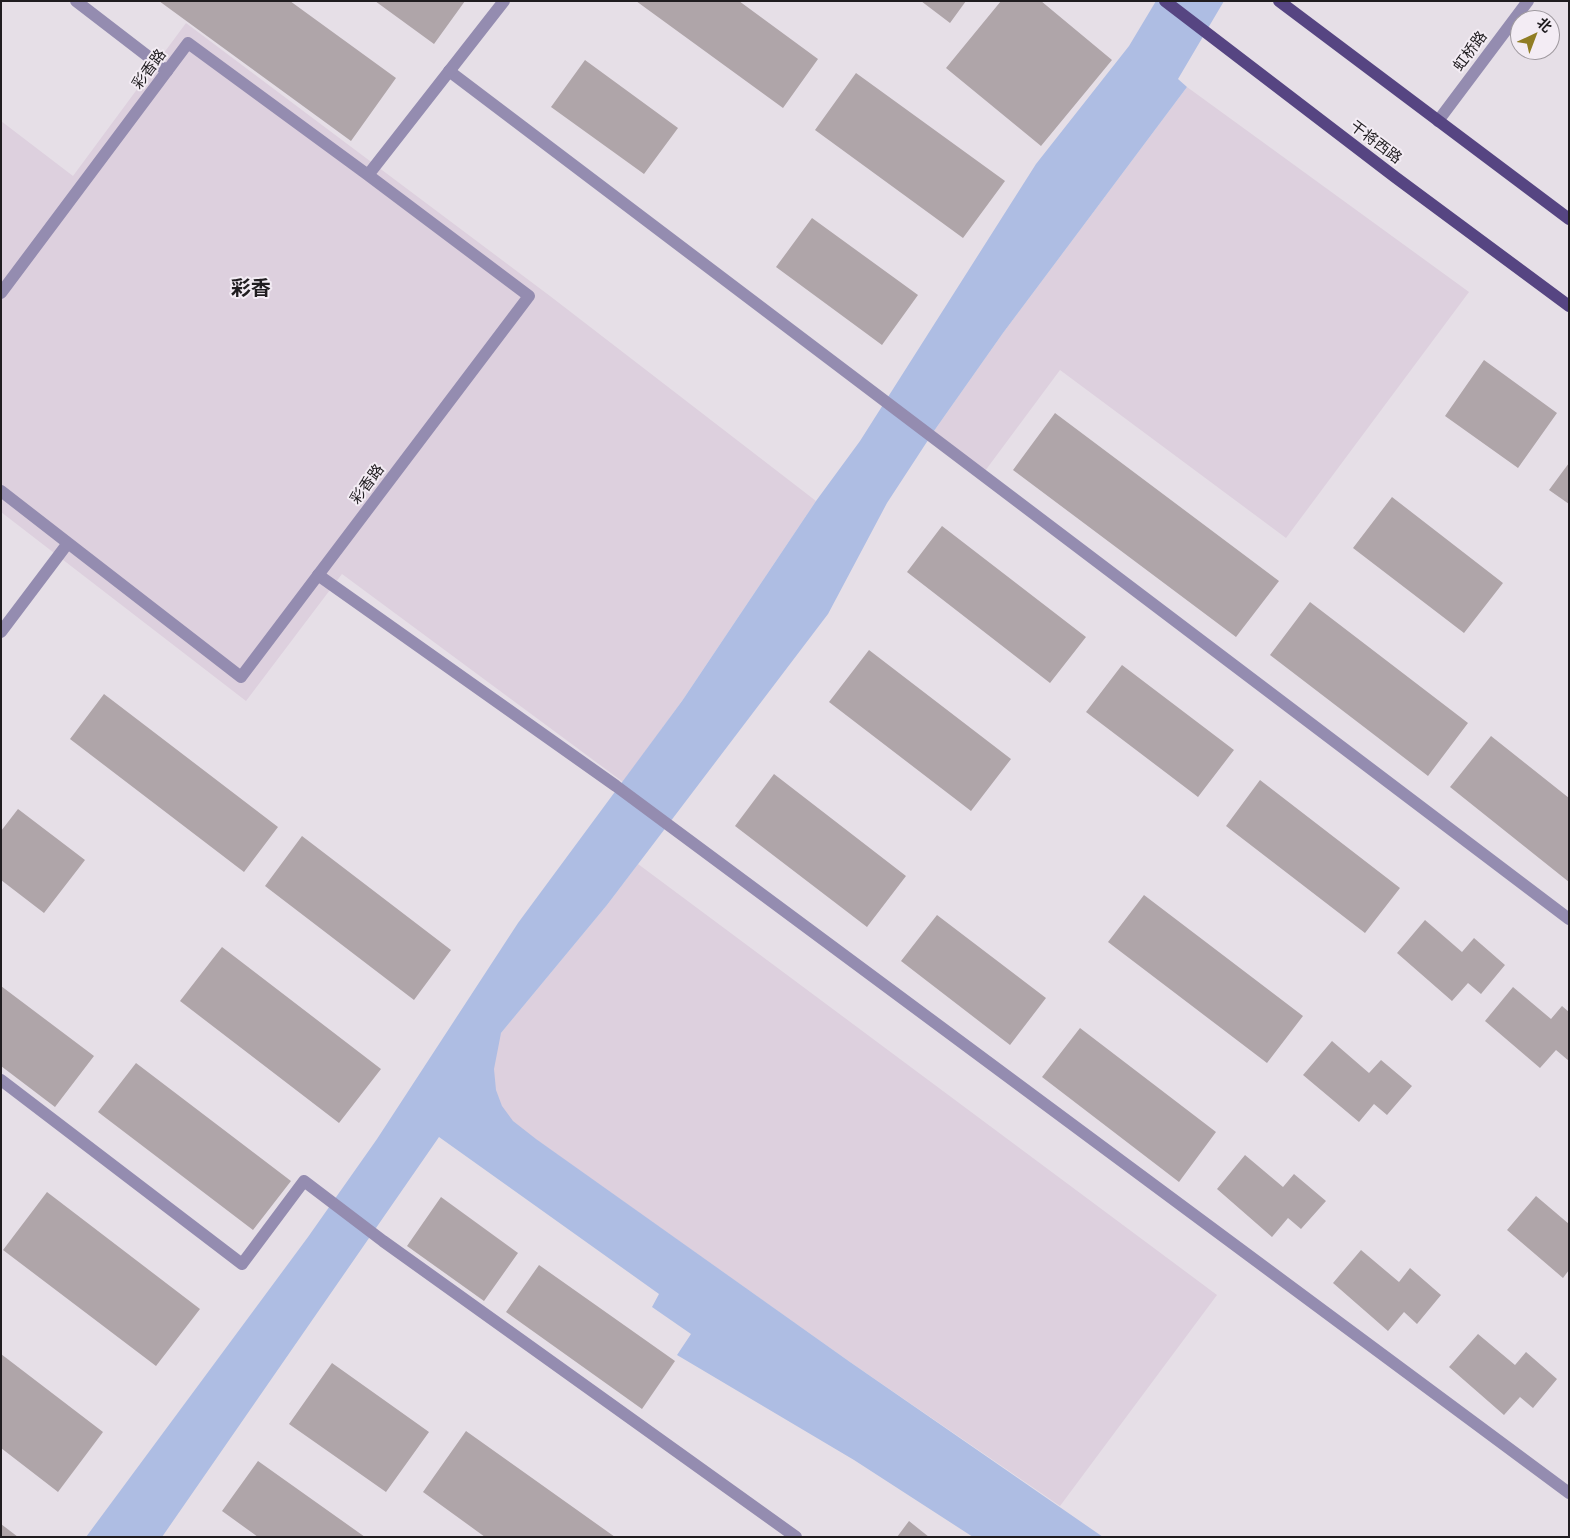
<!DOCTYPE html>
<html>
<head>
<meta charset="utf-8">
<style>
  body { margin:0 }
  #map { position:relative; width:1570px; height:1538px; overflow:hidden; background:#e6dfe7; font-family:"Exo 2","Noto Sans SC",sans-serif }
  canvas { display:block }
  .frame { position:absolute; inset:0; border:2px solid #201d20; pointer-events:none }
  .north { position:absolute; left:1510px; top:10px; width:50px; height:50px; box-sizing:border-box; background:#f3ecf4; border:1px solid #9f999f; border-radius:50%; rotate:43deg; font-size:14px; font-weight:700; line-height:20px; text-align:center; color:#201d20 }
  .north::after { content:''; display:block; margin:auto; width:18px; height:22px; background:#907d24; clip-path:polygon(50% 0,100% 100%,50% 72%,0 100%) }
</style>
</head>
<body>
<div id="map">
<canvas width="1570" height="1538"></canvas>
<div class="frame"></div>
<div class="north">北</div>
</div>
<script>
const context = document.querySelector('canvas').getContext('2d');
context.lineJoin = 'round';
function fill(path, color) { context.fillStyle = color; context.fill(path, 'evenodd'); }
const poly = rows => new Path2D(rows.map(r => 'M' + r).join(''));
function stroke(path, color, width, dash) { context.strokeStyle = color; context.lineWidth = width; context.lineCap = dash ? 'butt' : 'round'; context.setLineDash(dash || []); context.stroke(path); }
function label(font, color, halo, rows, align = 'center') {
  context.font = font + ' "Exo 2","Noto Sans SC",sans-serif'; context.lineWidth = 4; context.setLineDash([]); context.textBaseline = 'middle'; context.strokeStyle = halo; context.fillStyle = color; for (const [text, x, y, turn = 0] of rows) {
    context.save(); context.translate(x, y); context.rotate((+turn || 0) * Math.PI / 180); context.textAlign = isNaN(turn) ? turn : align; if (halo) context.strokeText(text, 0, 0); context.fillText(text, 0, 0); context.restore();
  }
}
fill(poly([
  [186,23,550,296,816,501,682,701,623,782,342,574,246,701,1,512,1,121,73,176],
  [1187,87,1469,292,1286,538,1060,370,985,471,934,431,1003,333],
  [638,864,1217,1295,1060,1506,850,1362,470,1093,501,1033,607,905]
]), '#ddd0de');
fill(poly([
  [1156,1,1224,1,1178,79,1187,87,1003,333,934,431,887,503,828,614,607,905,501,1033,494,1069,496,1090,502,1106,513,1121,536,1139,850,1362,1103,1537,973,1537,854,1460,677,1355,691,1334,652,1307,659,1294,439,1137,162,1537,86,1537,308,1237,377,1139,518,923,682,701,816,501,860,441,1036,164,1129,46]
]), '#aebde3');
fill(poly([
  [159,1,290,1,396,78,351,141],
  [375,1,465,1,434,44],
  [636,1,739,1,818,59,783,108],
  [921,1,966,1,950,23],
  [1001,1,1041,1,1112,60,1041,146,946,68],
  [585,60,678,128,644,174,551,107],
  [856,73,1005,181,963,238,815,130],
  [812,218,918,295,882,345,776,267],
  [1484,360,1557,413,1518,468,1445,416],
  [1055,413,1279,581,1236,637,1013,470],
  [1569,463,1569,504,1549,490],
  [1392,497,1503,583,1464,633,1353,548],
  [942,526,1086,637,1050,683,907,572],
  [1310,602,1468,723,1428,776,1270,655],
  [869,650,1011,759,971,811,829,702],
  [1122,665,1234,750,1198,797,1086,712],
  [104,694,278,827,244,872,70,739],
  [1491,736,1569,798,1569,882,1450,787],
  [774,774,906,876,867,927,735,826],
  [1260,780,1400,888,1365,933,1226,826],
  [18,809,85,860,44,913,1,880,1,831],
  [302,836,451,950,414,1000,265,886],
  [1144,895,1303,1016,1267,1063,1108,942],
  [937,915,1046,998,1010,1045,901,961],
  [1425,920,1462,952,1474,938,1505,965,1481,994,1468,983,1452,1001,1397,953],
  [222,947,381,1069,339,1123,180,1001],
  [1,986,94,1056,55,1107,1,1066],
  [1513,987,1551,1019,1562,1006,1569,1012,1569,1061,1556,1050,1540,1068,1485,1021],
  [1080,1028,1216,1132,1179,1182,1042,1077],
  [1332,1041,1369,1073,1381,1060,1412,1086,1387,1115,1374,1104,1359,1122,1303,1075],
  [136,1063,291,1181,253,1230,98,1112],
  [1245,1155,1283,1187,1294,1174,1326,1201,1301,1229,1288,1218,1272,1237,1217,1189],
  [47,1192,200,1309,156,1366,3,1250],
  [1536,1196,1569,1224,1569,1270,1563,1278,1507,1230],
  [441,1197,518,1253,484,1301,407,1246],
  [1361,1250,1399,1282,1410,1268,1441,1295,1417,1324,1404,1312,1388,1331,1333,1283],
  [539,1265,675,1361,642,1409,506,1312],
  [1478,1334,1515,1365,1526,1352,1557,1379,1533,1408,1520,1397,1504,1415,1449,1367],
  [1,1354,103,1432,58,1492,1,1448],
  [332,1363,429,1432,386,1492,289,1424],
  [466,1431,615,1537,485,1537,423,1492],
  [258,1461,365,1537,258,1537,222,1511],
  [909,1521,929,1537,897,1537],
  [1,1524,18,1537,1,1537]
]), '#afa5a9');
stroke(poly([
  [76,1,167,71],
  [449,71,1569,919],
  [1438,121,1528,1],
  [318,575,616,786,1569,1493],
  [1,1080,242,1264,304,1181,383,1241,796,1537]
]), '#948cb0', 12);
stroke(poly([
  [1,293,188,43,368,175],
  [1,491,68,543],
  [1,632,68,543,241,677,529,296,368,175,504,1]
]), '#948cb0', 12);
stroke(poly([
  [1165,1,1395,177,1569,306],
  [1279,1,1569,219]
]), '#564582', 12);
label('15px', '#201d20', '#f3ecf4', [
  ["虹桥路",1470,51,-53],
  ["彩香路",149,69,-53],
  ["干将西路",1376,142,37],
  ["彩香路",367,484,-53]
]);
label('bold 20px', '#201d20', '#f3ecf4', [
  ["彩香",251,288]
]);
</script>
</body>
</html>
